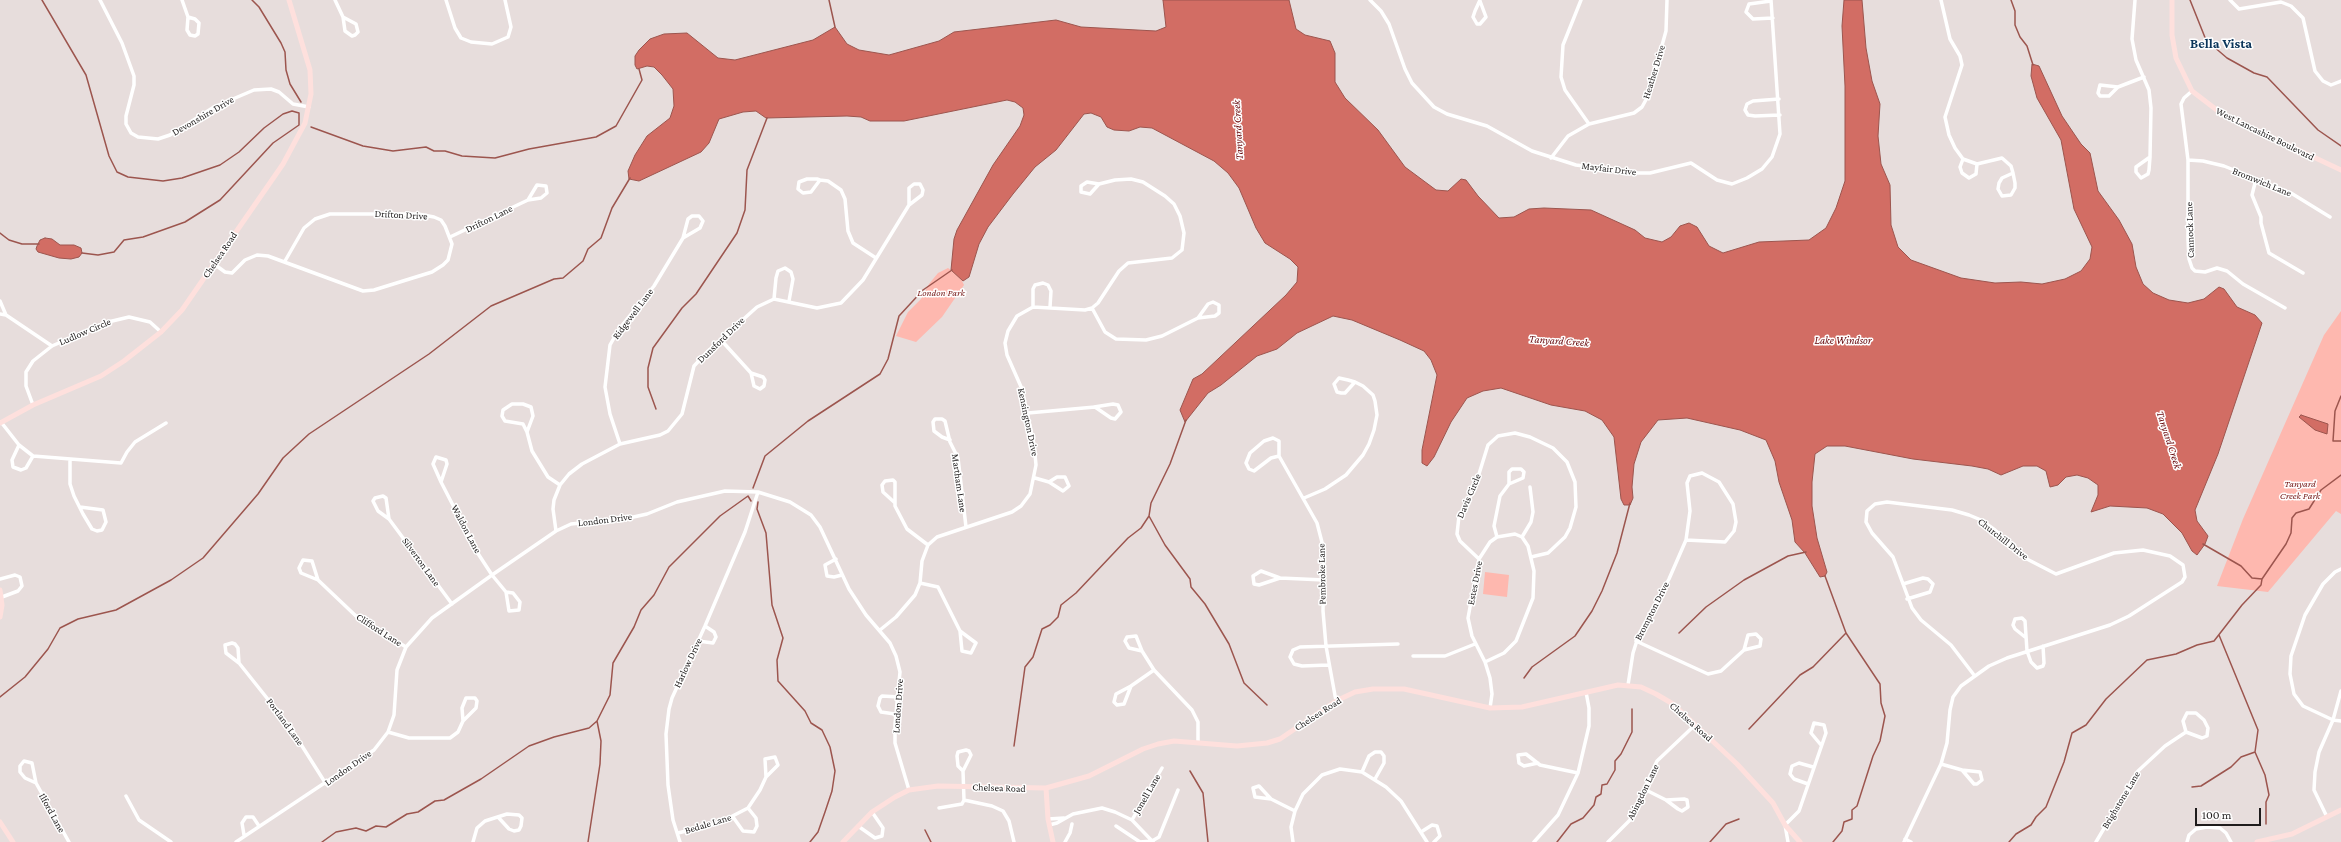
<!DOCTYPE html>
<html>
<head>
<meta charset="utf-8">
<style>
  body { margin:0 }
  #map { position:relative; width:2341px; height:842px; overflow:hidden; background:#e7dddc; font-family:"Crimson Pro",serif }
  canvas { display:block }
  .scale { position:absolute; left:2195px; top:808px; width:66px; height:18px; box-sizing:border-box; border:2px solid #1f1c1c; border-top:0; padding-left:5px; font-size:12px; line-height:14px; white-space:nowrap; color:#1f1c1c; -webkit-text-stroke:3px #fff; paint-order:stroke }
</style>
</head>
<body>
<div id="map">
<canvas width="2341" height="842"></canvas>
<div class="scale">100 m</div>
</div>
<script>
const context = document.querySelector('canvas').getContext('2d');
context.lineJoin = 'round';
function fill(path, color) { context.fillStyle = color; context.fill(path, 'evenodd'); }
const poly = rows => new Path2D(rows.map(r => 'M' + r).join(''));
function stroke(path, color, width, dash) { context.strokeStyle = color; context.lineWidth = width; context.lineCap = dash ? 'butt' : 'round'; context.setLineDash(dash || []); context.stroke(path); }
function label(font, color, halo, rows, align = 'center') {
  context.font = font + ' "Crimson Pro",serif'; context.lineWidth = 3; context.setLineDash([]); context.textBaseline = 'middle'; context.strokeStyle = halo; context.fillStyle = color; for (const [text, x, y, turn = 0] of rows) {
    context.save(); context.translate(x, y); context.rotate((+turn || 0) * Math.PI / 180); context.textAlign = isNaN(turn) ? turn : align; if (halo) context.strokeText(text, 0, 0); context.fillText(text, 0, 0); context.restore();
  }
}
fill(poly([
  [948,268,960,277,964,285,942,317,916,342,896,336,908,312,921,299,929,284,938,273],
  [2341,311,2341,514,2336,511,2268,592,2217,586,2243,519,2324,335],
  [1485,572,1509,575,1507,597,1483,594]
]), '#feb8af');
const water = poly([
  [1163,0,1289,0,1296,29,1305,35,1330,41,1335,53,1335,82,1345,98,1378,130,1405,167,1436,190,1448,191,1461,179,1466,180,1478,196,1499,218,1514,217,1529,209,1544,208,1591,210,1635,230,1645,238,1662,242,1671,237,1680,226,1689,223,1697,227,1709,246,1723,253,1759,242,1809,240,1826,228,1836,208,1845,181,1845,86,1842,26,1844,0,1862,0,1866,48,1872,81,1880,104,1878,136,1881,164,1890,185,1891,225,1898,247,1911,260,1961,278,1995,283,2021,282,2042,284,2065,279,2081,271,2090,259,2092,247,2074,209,2061,140,2037,98,2031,76,2032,64,2039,66,2062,116,2081,144,2090,153,2098,191,2119,220,2132,244,2136,267,2143,284,2153,293,2169,300,2188,303,2204,299,2219,287,2224,289,2237,307,2255,315,2262,323,2218,454,2195,510,2197,521,2208,536,2205,544,2197,555,2192,551,2182,533,2163,514,2147,508,2110,506,2091,512,2098,495,2098,485,2088,478,2077,475,2066,477,2058,485,2050,487,2046,471,2037,466,2023,466,2001,475,1988,469,1972,466,1913,459,1845,446,1827,446,1815,454,1812,482,1812,506,1817,538,1827,572,1825,576,1820,577,1805,553,1795,542,1792,520,1779,482,1775,461,1766,440,1740,430,1687,418,1658,420,1641,442,1634,464,1632,487,1633,498,1630,505,1624,505,1621,499,1614,437,1602,420,1585,411,1551,405,1501,388,1483,391,1467,398,1451,422,1434,457,1427,466,1422,463,1422,450,1437,375,1431,360,1424,351,1400,340,1352,320,1333,316,1297,333,1277,349,1257,356,1221,385,1208,393,1185,422,1180,410,1193,379,1202,374,1286,295,1297,282,1298,267,1290,259,1265,243,1256,228,1239,188,1228,173,1214,161,1152,128,1140,127,1129,131,1114,130,1107,127,1101,117,1091,113,1084,114,1056,150,1035,167,1013,194,988,227,979,244,969,277,963,281,951,270,954,239,957,230,993,165,1020,126,1024,115,1023,108,1015,102,1007,100,904,121,870,121,861,117,847,116,766,118,756,111,743,112,719,119,709,143,701,152,639,181,629,179,628,171,635,155,647,136,670,118,674,106,673,89,662,75,654,67,647,66,637,69,635,65,635,56,639,50,650,39,664,34,687,33,718,58,735,60,813,40,835,27,847,44,859,50,889,55,939,41,954,32,1056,20,1081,27,1156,31,1166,27,1163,0],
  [45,238,52,239,60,245,74,245,81,248,82,253,79,257,71,259,59,258,38,252,36,249,37,246,40,240,45,238],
  [2301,415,2328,424,2327,434,2315,430,2299,417,2301,415]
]);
fill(water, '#d26d64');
stroke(water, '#9c554e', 1);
stroke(poly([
  [42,0,86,75,109,156,117,172,128,177,163,181,182,178,220,165,239,152,264,128,283,114,292,111,299,113,299,125,273,143,220,200,185,222,143,237,124,240,114,252,98,255,82,253],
  [252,0,259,7,281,43,285,52,286,70,290,84,301,102],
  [829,0,835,27],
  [2011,0,2015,11,2015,25,2020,37,2027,46,2033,65],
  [2190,0,2208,45,2213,46,2227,58,2254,73,2267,77,2318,130,2341,146],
  [311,127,363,146,393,151,426,147,434,151,445,151,462,156,495,158,529,149,596,137,616,126,642,80,639,69],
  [0,233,9,240,22,244,39,244],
  [2341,396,2335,411,2333,441,2341,441],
  [656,409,648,387,648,368,653,348,682,308,696,294,737,233,745,210,747,170,767,118],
  [753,488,765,456,808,421,880,374,888,359,899,316,923,290,952,270],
  [758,502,757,509,766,533,772,605,783,638,777,660,778,681,805,711,811,723,822,730,830,747,835,771,832,791,825,812,818,832,810,842],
  [1149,516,1165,545,1190,579,1191,587,1205,604,1229,644,1244,683,1267,705],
  [2203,544,2241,566,2252,578,2262,579,2286,544,2291,533,2292,518,2296,513,2309,509,2321,490,2341,475],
  [1825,576,1846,633,1880,684,1881,703,1885,716,1880,741,1873,756,1857,806,1852,810,1852,819,1844,822,1842,831,1833,842],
  [1679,633,1706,607,1744,580,1788,556,1806,552],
  [2219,635,2258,730,2255,752,2265,775,2269,795,2266,802,2266,824],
  [1524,678,1532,667,1575,636,1592,611,1602,591,1617,553,1630,503],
  [0,697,25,677,48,649,60,628,78,619,116,610,171,580,203,558,258,494,283,458,309,434,429,354,491,306,554,279,563,278,583,261,588,249,601,238,612,208,630,178],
  [1749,729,1800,675,1813,667,1846,633],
  [1014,746,1025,667,1033,657,1042,629,1050,625,1058,617,1061,605,1076,593,1128,538,1141,528,1149,516,1151,503,1170,464,1186,420],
  [1190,771,1203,793,1208,842],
  [2192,787,2201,786,2231,767,2241,757,2255,752],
  [925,830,931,842],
  [322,842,336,832,356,828,366,831,376,826,386,827,407,814,418,812,435,801,444,800,481,779,529,746,554,737,589,728,597,721],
  [588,842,600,764,601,741,597,721,610,695,613,663,634,627,641,610,654,595,669,567,720,516,748,496,751,501],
  [1557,842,1571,824,1583,818,1594,805,1596,797,1601,794,1602,785,1607,784,1615,770,1615,761,1621,754,1632,732,1632,709],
  [1710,842,1726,824,1739,819],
  [2009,842,2016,834,2031,825,2036,817,2046,807,2064,762,2072,733,2086,725,2106,699,2147,660,2176,654,2197,645,2214,641,2242,605,2261,585,2262,579]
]), '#9c554e', 1.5);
stroke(poly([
  [100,0,122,43,134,76,134,85,126,116,126,124,131,133,138,137,158,139,170,135,214,107,254,90,271,89,279,92,293,104,309,107],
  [182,0,188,17,187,30,190,35,195,36,198,34,199,23,195,19,188,17],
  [335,0,343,17,345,31,352,36,355,35,358,32,356,24,343,17],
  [446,0,455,28,461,38,471,42,492,44,508,37,511,27,505,0],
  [1370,0,1381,11,1389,24,1405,69,1412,83,1434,107,1447,114,1487,126,1532,151,1576,165,1638,173,1650,173,1691,163,1717,180,1732,184,1747,178,1762,169,1772,157,1780,134,1771,0],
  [1581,0,1563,45,1561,77,1565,90,1589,124],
  [1941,0,1950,39,1960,56,1962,65,1945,117,1949,135,1955,148,1963,159,1977,164,2002,158,2011,166,2013,173,2015,183,2015,188,2011,195,2002,196,1998,189,1999,183,2002,178,2013,173],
  [2135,0,2132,39,2136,60,2149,90,2151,108,2150,157,2149,170,2148,174,2141,178,2136,172,2136,167,2150,157],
  [2230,0,2239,9,2281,2,2291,6,2303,18,2315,71,2323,81,2331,85,2341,81],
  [1480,1,1486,17,1480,24,1477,24,1473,17,1475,11,1480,0],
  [1771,1,1749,4,1746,12,1753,19,1773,18],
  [2118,87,2109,96,2100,96,2098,93,2100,85,2118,87,2144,77],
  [2192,91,2184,98,2181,104,2188,160,2188,240,2189,259,2192,268,2195,271,2205,272,2217,268,2227,271,2243,284,2285,308],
  [1779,99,1753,101,1747,104,1745,110,1748,115,1755,116,1780,115],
  [1551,158,1568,136,1589,124,1634,113,1642,107,1648,96,1666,31,1667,0],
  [1963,159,1960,167,1962,173,1969,178,1976,174,1977,164],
  [2188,160,2203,161,2224,166,2291,193,2330,217],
  [2256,179,2252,195,2261,217,2261,223,2269,253,2303,273],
  [820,180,811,192,803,193,798,189,799,182,807,179,817,179,820,180,828,181,841,190,845,199,848,231,853,243,876,258],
  [450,237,528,200,541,198,547,193,546,186,537,185,528,200],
  [214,264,225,272,232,273,245,260,257,255,268,256,363,291,374,290,432,272,443,265,448,260,452,244,445,226,441,220,434,217,418,214,330,214,315,219,304,228,285,261],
  [774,299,776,278,778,271,785,268,791,272,793,279,789,301],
  [0,301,6,315],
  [1033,307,1033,289,1035,285,1043,283,1048,285,1051,291,1050,307],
  [1092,308,1105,332,1116,339,1146,340,1162,336,1198,318,1215,316,1219,313,1219,305,1213,302,1208,304,1198,318],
  [0,314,6,315,52,346],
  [721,340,751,373,754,386,760,389,764,386,765,380,763,377,751,373],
  [33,405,26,386,26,372,33,361,52,346,104,323,129,317,150,322,161,332],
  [1028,413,1095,407,1111,418,1115,419,1121,412,1118,405,1113,404,1094,407],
  [1,422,19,445,33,456,121,463,127,452,135,442,166,423],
  [527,432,523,424,505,421,502,416,503,410,512,404,523,404,531,407,533,416,527,432,532,451,548,477,560,485],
  [950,440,942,437,934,431,933,422,935,419,942,419,945,421,950,442,958,458,966,527],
  [620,444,610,414,605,387,610,345,619,329,654,286,683,238,700,228,703,221,699,216,692,216,688,219,683,238],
  [19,445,12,460,13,467,21,470,26,468,33,456],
  [1279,456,1271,458,1254,471,1249,469,1246,463,1250,453,1264,441,1273,438,1279,441,1279,456,1317,523,1324,550,1323,611,1326,646,1336,701],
  [70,460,70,484,74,496,83,514,92,529,97,531,102,530,106,522,103,510,80,507],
  [1702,473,1719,482,1733,504,1736,522,1734,531,1725,542,1686,540,1690,511,1687,483,1690,476,1702,473],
  [1035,478,1049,482,1063,491,1069,486,1065,477,1057,477,1049,482],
  [441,482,433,464,436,457,446,460,447,464,441,482,477,552,492,575,506,592,509,611,519,610,520,602,513,593,506,592],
  [1304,498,1325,489,1346,475,1363,455,1369,444,1374,430,1377,415,1375,401,1373,395,1363,386,1355,382,1348,380,1339,378,1334,384,1337,392,1341,393,1345,393,1355,382],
  [894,502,883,492,882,485,885,481,893,480,895,482,895,506,907,529,928,545],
  [389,519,378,511,373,501,375,498,383,496,386,498,389,519,452,604],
  [556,531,553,509,554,500,560,485,569,474,582,464,620,444,660,435,668,431,682,414,694,366,708,351,757,307,774,299,817,308,841,303,863,280,909,205,922,195,923,190,920,184,914,184,909,188,909,205],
  [1497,537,1494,526,1500,496,1509,484,1523,478,1524,472,1521,469,1512,469,1509,472,1509,484],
  [1522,537,1531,522,1533,512,1530,487],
  [836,559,825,565,827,576,834,577,842,575],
  [1479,559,1460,541,1457,534,1459,516,1474,490,1488,445,1498,436,1515,433,1530,437,1553,448,1567,462,1575,482,1576,507,1570,528,1565,537,1548,553,1531,557],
  [2341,569,2335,572,2323,584,2305,615,2291,656,2290,674,2294,694,2303,706,2333,720,2341,691],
  [1280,578,1259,585,1254,584,1253,576,1261,571,1280,578,1324,580],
  [0,579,15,575,20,577,22,586,18,591,2,597],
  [318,580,301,573,299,568,303,560,312,561,318,580,357,617,406,647],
  [920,583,938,587,960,631,962,651,971,653,976,643,960,631],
  [1903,584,1923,578,1928,579,1933,584,1930,592,1907,599],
  [880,630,896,617,915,595,920,583,922,561,928,545,937,537,1012,512,1021,506,1030,494,1036,465,1034,444,1022,389,1007,355,1005,343,1008,331,1017,316,1033,307,1085,310,1092,308,1098,303,1119,271,1128,263,1172,258,1182,250,1184,233,1180,216,1174,204,1165,196,1143,182,1131,179,1115,180,1099,184,1090,194,1081,192,1081,186,1087,182,1099,184],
  [2025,637,2015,629,2013,625,2015,619,2022,618,2025,621,2027,651,2031,662,2037,668,2043,666,2044,663,2043,646],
  [698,641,713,643,716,637,714,632,705,626],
  [1636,641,1708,674,1721,671,1744,650,1760,646,1761,639,1756,634,1748,635,1744,650],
  [1142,651,1129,648,1125,641,1127,637,1136,636,1142,651,1154,670,1192,710,1198,722,1198,742],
  [1413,656,1445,656,1475,644],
  [1485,662,1504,653,1516,641,1533,598,1534,571,1528,546,1522,537,1515,534,1497,537,1490,542,1479,559,1468,618,1472,636,1485,662,1490,678,1492,694,1490,708],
  [239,663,226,653,225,645,232,643,235,644,238,648,239,663,290,727,326,784],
  [1328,665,1302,666,1294,664,1290,657,1293,650,1300,647,1398,644],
  [1628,685,1633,653,1639,634,1669,579,1686,540],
  [1131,686,1124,704,1117,705,1114,702,1116,694,1131,686,1154,670],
  [2187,713,2196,713,2204,720,2208,728,2207,736,2202,738,2186,732,2183,721,2187,713],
  [895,714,881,712,878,706,880,698,882,696,899,697],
  [388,732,409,738,450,738,458,732,463,721,476,708,477,701,475,698,466,698,462,708,463,721],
  [1538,763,1524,766,1519,763,1518,755,1526,754,1540,765,1578,773],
  [1941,764,1962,770,1974,784,1977,784,1982,780,1980,772,1962,770],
  [963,771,958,766,957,756,958,752,966,750,969,751,971,755,963,771,964,800],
  [1362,772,1369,756,1375,752,1381,752,1384,756,1384,763,1375,779],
  [36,783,25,778,20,772,20,766,24,761,32,763,36,783,69,842],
  [1808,784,1794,779,1790,774,1792,766,1799,763,1813,767],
  [1644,789,1666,800,1678,809,1682,811,1688,807,1687,800,1684,799,1666,800],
  [126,796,139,820,171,842],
  [1271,799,1255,797,1253,788,1259,786,1271,799,1295,811],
  [964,800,992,806,1003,811,1009,821,1014,842],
  [939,808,962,804,964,800],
  [733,817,743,831,754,832,757,826,756,818,748,808],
  [2327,817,2314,790,2315,772,2319,752,2333,720,2341,721],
  [1048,819,1064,818],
  [1132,820,1162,768],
  [1049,825,1057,823,1073,814,1102,808,1115,812,1132,820,1153,842],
  [858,826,875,838,882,836,883,828,872,812],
  [1116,826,1140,842,1152,841,1159,837,1178,790],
  [1421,832,1432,825,1437,826,1440,836,1434,842],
  [678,833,719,823,748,808,760,790,766,777,778,765,775,757,765,759,766,777],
  [244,835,242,823,246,817,253,817,259,826],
  [1905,839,1911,842],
  [236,842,374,750,388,732,394,715,397,670,406,647,432,618,492,575,556,531,571,524,629,518,647,514,677,502,725,491,758,492,790,502,811,515,820,527,849,589,866,615,890,643,896,656,900,672,895,724,895,743,909,790],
  [473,842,477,828,485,821,507,814,519,815,522,818,521,826,519,830,514,831,509,829,498,817],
  [680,842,673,820,668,785,666,734,669,709,672,698,705,626,745,532,758,492],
  [1065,842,1070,833,1072,824],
  [1293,842,1291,827,1295,811,1303,794,1322,775,1340,769,1362,772,1386,787,1401,801,1427,842],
  [1534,842,1558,815,1578,773,1589,726,1589,708,1586,692],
  [1608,842,1630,820,1657,761,1695,725],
  [1788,842,1785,825,1799,811,1826,733,1824,725,1814,723,1811,733,1821,745],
  [1904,842,1941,764,1947,743,1950,710,1953,697,1961,686,1989,666,2007,658,2110,625,2129,616,2182,582,2185,577,2183,565,2170,556,2143,550,2114,553,2056,574,2023,557,1995,530,1981,520,1969,515,1952,510,1887,502,1875,504,1867,511,1866,522,1872,533,1893,557,1912,608,1921,620,1951,645,1974,675],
  [2096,842,2138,771,2165,746,2186,732],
  [2187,842,2189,835,2196,829,2207,827,2220,828,2226,833,2231,842]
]), '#fff', 3.5);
stroke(poly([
  [2172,0,2172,35,2176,58,2192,91,2222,114,2341,170],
  [0,423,33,405,101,376,124,361,161,332,182,310,283,164,305,123,311,94,310,70,289,0],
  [0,590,2,605,0,617],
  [1046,788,1048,819,1053,842],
  [0,822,13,842],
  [843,842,872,812,895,797,909,790,938,786,1046,788,1089,776,1143,749,1158,744,1174,741,1237,746,1267,743,1280,739,1336,701,1355,692,1373,689,1404,689,1490,708,1522,707,1618,685,1641,687,1656,694,1673,704,1737,764,1773,803,1785,825,1800,842],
  [2257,842,2292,834,2341,810]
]), '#fee0dd', 5);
label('10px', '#1f1c1c', '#fff', [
  ["Heather Drive",1654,72,-73],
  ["Devonshire Drive",203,116,-30],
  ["West Lancashire Boulevard",2265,134,26],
  ["Mayfair Drive",1609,169,7],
  ["Bromwich Lane",2262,182,22],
  ["Drifton Drive",401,215,3],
  ["Drifton Lane",489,219,-26],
  ["Cannock Lane",2190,230,-92],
  ["Chelsea Road",220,255,-56],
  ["Ridgewell Lane",633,314,-53],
  ["Ludlow Circle",85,332,-23],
  ["Dunsford Drive",721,340,-44],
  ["Kensington Drive",1028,422,78],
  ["Martham Lane",959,483,82],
  ["Davis Circle",1469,496,-67],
  ["London Drive",605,520,-7],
  ["Waldon Lane",466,529,62],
  ["Churchill Drive",2003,539,38],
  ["Silverton Lane",421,562,54],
  ["Pembroke Lane",1322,574,-91],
  ["Estes Drive",1475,583,-79],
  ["Brompton Drive",1652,611,-63],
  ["Clifford Lane",379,630,33],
  ["Harlow Drive",688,663,-65],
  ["London Drive",898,706,-86],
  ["Chelsea Road",1318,714,-33],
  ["Portland Lane",285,722,54],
  ["Chelsea Road",1691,722,42],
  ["London Drive",348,768,-35],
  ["Chelsea Road",999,788,2],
  ["Abingdon Lane",1643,792,-64],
  ["Jonell Lane",1147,794,-60],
  ["Brighstone Lane",2121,800,-59],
  ["Ilford Lane",52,813,61],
  ["Bedale Lane",708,824,-17]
]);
label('italic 10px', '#771b19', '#fff', [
  ["London Park",941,293],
  ["Tanyard",2300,484],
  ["Creek Park",2300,496]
]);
label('italic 11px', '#68090c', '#fff', [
  ["Tanyard Creek",1238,130,-93],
  ["Tanyard Creek",1559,341,4],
  ["Lake Windsor",1843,341],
  ["Tanyard Creek",2169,440,72]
]);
label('bold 14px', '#0b355a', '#fff', [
  ["Bella Vista",2221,44]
]);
</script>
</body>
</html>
